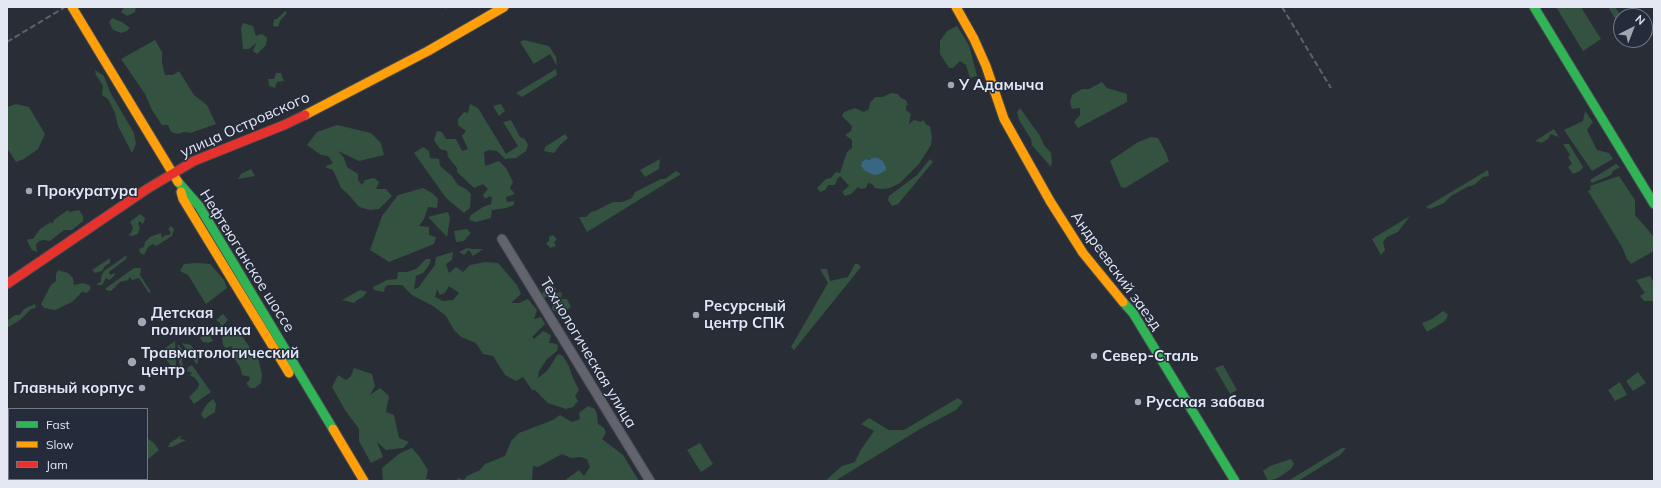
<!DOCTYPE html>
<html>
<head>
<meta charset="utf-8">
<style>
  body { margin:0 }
  #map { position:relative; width:1661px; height:488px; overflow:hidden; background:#292d36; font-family:Mulish,sans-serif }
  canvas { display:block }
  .frame { position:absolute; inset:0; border:8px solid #e2e7f2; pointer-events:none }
  .legend { position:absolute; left:8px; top:408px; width:140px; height:72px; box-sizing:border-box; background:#242b3b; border:1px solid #707684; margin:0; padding:5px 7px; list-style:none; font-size:12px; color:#e2e7f2 }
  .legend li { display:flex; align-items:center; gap:8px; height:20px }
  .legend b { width:20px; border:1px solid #707684 }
  .north { position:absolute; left:1613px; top:8px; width:40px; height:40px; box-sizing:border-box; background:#242b3b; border:1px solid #707684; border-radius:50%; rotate:42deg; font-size:11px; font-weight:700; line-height:16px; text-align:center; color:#e2e7f2 }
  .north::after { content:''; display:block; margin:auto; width:14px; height:18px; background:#a1a6b0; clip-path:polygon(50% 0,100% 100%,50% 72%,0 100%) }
</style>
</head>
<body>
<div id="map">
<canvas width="1661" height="488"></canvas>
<div class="frame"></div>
<ul class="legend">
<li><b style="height:5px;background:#30b455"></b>Fast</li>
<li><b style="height:5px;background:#ff9f0a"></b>Slow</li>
<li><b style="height:5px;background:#e5322d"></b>Jam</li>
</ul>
<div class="north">N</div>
</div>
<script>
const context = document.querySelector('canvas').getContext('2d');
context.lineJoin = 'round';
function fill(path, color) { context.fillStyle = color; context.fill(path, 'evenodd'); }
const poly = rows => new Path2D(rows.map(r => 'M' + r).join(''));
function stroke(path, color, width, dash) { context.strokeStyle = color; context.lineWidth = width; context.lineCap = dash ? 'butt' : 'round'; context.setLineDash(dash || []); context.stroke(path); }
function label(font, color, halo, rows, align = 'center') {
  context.font = font + ' Mulish,sans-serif'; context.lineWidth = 3; context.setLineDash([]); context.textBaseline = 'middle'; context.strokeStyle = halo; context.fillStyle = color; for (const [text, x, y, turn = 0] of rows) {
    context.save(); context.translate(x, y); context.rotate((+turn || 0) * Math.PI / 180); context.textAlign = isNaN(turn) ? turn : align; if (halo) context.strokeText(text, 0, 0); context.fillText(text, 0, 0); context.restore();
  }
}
fill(poly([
  [124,7,136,7,135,12,127,16,121,12],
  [1556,7,1584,7,1582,9,1601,39,1583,51],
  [1608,7,1615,7,1621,16,1617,22],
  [285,11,287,13,280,21,278,27,273,26,274,19,277,19],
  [112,18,122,22,130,28,127,31,121,33,113,30,109,22],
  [243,23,253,26,256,36,262,34,267,38,266,45,257,54,253,51,256,43,249,49,243,49,241,28],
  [1645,24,1654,26,1654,34,1640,44,1637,43,1635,40,1645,40],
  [957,26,969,45,977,76,970,78,966,65,960,61,953,68,949,68,940,54,940,41,947,31],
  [155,40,162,52,162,63,165,75,173,75,179,71,194,95,207,105,216,124,191,133,184,132,178,134,171,132,168,125,162,125,152,110,145,94,121,59],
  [524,40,549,46,556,57,557,66,550,54,534,64,520,42],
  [556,69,557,75,522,97,516,93],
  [95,70,104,76,110,92,134,133,136,144,132,153,118,126,115,113,108,99,102,95,103,86,96,75],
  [276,73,281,73,284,81,277,82,275,88,269,86,268,79,274,79],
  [1102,82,1107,88,1127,94,1127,102,1078,128,1074,122,1080,115,1080,108,1072,109,1070,102,1072,95,1082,89,1089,89],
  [891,93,898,94,901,98,906,100,908,105,906,105,906,110,911,114,909,124,914,120,921,122,923,120,927,125,930,126,932,137,931,145,919,164,900,183,890,188,882,189,875,188,872,184,868,183,866,188,861,189,858,187,851,194,845,196,842,192,849,186,840,176,837,179,835,185,828,185,825,190,820,192,817,188,826,179,831,178,836,172,840,173,847,152,852,148,852,140,845,135,851,131,852,126,842,116,844,112,855,108,864,112,869,109,870,103,875,97,883,97],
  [878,158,883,161,886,167,880,174,866,159,869,160],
  [16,104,29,107,45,134,38,149,24,159,16,162,7,148,7,107],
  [470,104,478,108,506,154,518,146,503,122,511,120,520,137,525,139,528,145,526,151,516,158,505,159,497,151,489,150,484,152,485,166,499,161,506,168,513,182,510,188,515,194,506,197,507,202,514,201,514,205,506,208,492,210,491,218,476,222,469,220,471,215,483,207,491,204,492,198,490,196,485,199,483,195,488,189,483,184,474,188,457,172,457,168,448,157,447,151,440,149,434,140,437,131,442,132,446,139,456,139,462,151,468,149,462,136,466,131,458,125,458,119,464,112,468,113],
  [501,104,505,111,499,116,493,106],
  [1020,108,1040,136,1044,145,1051,153,1052,162,1051,167,1032,145,1031,139,1019,120,1017,112],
  [1585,111,1593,122,1587,130,1597,150,1609,153,1613,159,1592,171,1564,130,1583,121],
  [337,125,371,133,381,143,384,155,359,161,338,151,344,158,347,167,358,174,358,180,362,185,365,180,374,178,379,182,376,189,386,189,392,196,379,209,370,210,359,207,349,195,341,188,333,170,325,167,333,163,328,156,321,155,307,145,317,132],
  [1554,129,1559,137,1550,134,1549,138,1542,143,1535,141],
  [565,134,568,138,560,145,554,153,544,151,545,147],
  [1151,137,1158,138,1166,153,1169,161,1125,188,1121,187,1110,161,1138,142],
  [1563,144,1569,144,1583,167,1580,171,1573,174,1568,167,1572,164,1568,157,1570,155],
  [423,147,429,151,430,158,439,159,440,166,452,176,458,185,466,189,471,194,470,208,464,213,446,198,414,153],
  [660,159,659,169,645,177,640,170],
  [930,159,933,162,898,204,892,206,888,200,889,196,917,175],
  [1616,164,1620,167,1613,171,1611,175,1592,183,1590,180],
  [251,169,255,176,238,179,241,174],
  [1488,170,1489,176,1483,177,1474,185,1467,187,1451,196,1444,203,1430,209,1426,207],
  [676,171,681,174,587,232,579,217,586,217,591,212,595,211,613,202,622,202,632,198,635,192,661,179,665,179],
  [1619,176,1635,200,1635,215,1654,237,1654,251,1631,264,1627,259,1622,247,1588,191,1591,189,1590,186],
  [423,188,432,193,438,199,437,208,428,207,424,219,419,226,429,227,429,235,436,237,434,244,389,262,370,250,382,216,398,195],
  [68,210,70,212,79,210,83,216,83,221,72,230,64,230,50,241,44,240,39,241,36,244,37,252,32,250,27,241,29,239,33,239,40,229,51,222,52,224,55,219],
  [448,212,450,218,447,237,428,217],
  [140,214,145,218,144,222,142,224,140,221,138,224,140,227,138,234,132,236,128,235,131,233,133,227,130,222],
  [1410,216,1398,232,1387,237,1383,242,1385,250,1381,255,1372,239],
  [171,226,174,229,172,236,156,246,153,244,148,247,144,255,140,253,139,249,144,247,145,242,150,237,161,233,162,238,165,235,169,235,171,232,168,229],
  [467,229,471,233,464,241,456,242,454,231],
  [553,235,557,239,554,242,556,246,550,248,546,243,549,241,549,237],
  [467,248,472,249,483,249,473,256,469,250,464,255,459,252],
  [453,252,452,260,446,264,449,273,456,267,463,272,470,265,485,262,498,263,517,285,521,294,511,303,519,303,528,299,537,310,534,319,541,317,545,324,532,337,534,339,543,331,551,335,549,343,553,343,558,345,557,351,547,359,539,371,538,378,547,371,558,354,563,356,569,366,573,378,579,390,575,396,578,401,573,407,566,409,548,403,535,390,532,390,523,377,516,381,505,375,493,356,483,354,476,343,461,337,454,330,446,316,433,306,412,295,402,285,388,285,385,287,384,292,374,290,373,287,387,280,397,279,398,272,407,272,416,269,426,259,431,259,429,265,423,273,416,276,414,289,418,288,435,265,436,257],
  [449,286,459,293,453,300,443,301,435,297,437,289,440,295,445,293],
  [127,255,126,259,109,272,110,275,116,273,112,278,109,280,106,278,102,285,97,285,98,283,101,282,101,277,104,271],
  [110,258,110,263,105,266,102,271,95,273,92,270],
  [197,263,210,264,224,280,227,288,206,304,188,275,180,271,184,264],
  [855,264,858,264,861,267,794,350,791,347,828,283,820,269,827,269,830,281,848,277],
  [134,268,141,268,140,275,151,292,149,293,139,278,132,280,130,277,128,280,120,282,111,291,106,290,106,288],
  [58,270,68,273,73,278,74,285,82,283,89,285,91,288,87,293,82,292,72,302,55,310,44,308,41,304,51,285,56,281,56,274],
  [1650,276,1654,283,1654,301,1644,301,1640,296,1645,293,1636,280],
  [545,283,552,283,556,289,555,293,561,292,562,295,560,299,567,299,571,307,561,313,552,310,554,297,551,294,544,298,542,293,547,289,544,287],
  [360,290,367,292,363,297,357,300,354,303,342,300],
  [35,304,36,308,31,309,20,320,7,328,7,321,15,315,20,315,24,309],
  [1443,311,1448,315,1445,321,1427,332,1422,323,1432,319],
  [223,314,228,320,221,327,220,323,216,320],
  [230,326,240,333,259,361,262,375,261,383,255,388,250,388,246,383,249,381,250,377,242,375,240,367,231,353,232,346,226,348,223,345,222,338],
  [203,329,208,332,213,341,208,343,203,342,200,338,204,334],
  [175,341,176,366,173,368,160,352],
  [182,343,191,345,199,357,197,365],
  [178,344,186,355,182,360,183,366,181,368,179,363],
  [192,365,211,392,194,404,189,397,198,388,199,384,195,378,190,375,192,373,187,371,188,367],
  [1223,365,1237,390,1230,394,1215,368],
  [354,368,372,374,375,386,370,395,380,388,389,396,386,412,394,415,399,438,409,442,403,448,386,450,377,442,383,457,371,463,359,441,359,429,345,410,332,387,338,375,346,380,351,376],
  [1638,372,1646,383,1633,391,1626,381],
  [1620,382,1627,395,1615,401,1608,390],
  [958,398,963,402,956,410,920,429,835,481,825,481,842,466,855,462,860,451,874,431,861,424,869,418,889,430,904,430],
  [213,399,216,404,215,412,204,419,201,414,207,404],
  [588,406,595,409,597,415,598,424,604,428,606,433,602,439,623,455,639,481,564,481,579,470,584,476,590,467,587,459,580,457,571,458,562,454,538,467,533,466,532,481,456,481,458,478,464,480,467,476,480,470,485,464,505,456,511,441,519,433,553,420,560,415,572,422,580,419,579,413],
  [182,435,180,439,186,440,172,447,168,447,170,443],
  [147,438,154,443,159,450,147,460],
  [700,443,713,464,701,472,687,450],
  [412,448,419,456,428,470,426,479,430,479,430,481,383,481,382,468,400,453],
  [1342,448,1346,448,1340,455,1298,481,1288,481],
  [1291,459,1294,464,1291,469,1278,478,1268,481,1263,471,1270,466]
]), '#345240');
fill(poly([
  [873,158,878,158,883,161,886,167,886,170,880,174,874,175,865,171,861,166,862,162,866,159,869,160]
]), '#396682');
const street = poly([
  [502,239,650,481]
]);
const fast = poly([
  [1534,7,1654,204],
  [178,182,199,206,333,429],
  [1123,302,1133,313,1235,481]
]);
const slow = poly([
  [72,7,178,182],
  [956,7,974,39,986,66,1004,119,1050,201,1083,253,1123,302],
  [305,115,428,51,504,7],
  [181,192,183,199,289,373],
  [333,429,364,481]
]);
const jam = poly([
  [7,284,147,189,194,161,284,125,305,115]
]);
stroke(street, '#444850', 11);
stroke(fast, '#444850', 11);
stroke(slow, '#444850', 11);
stroke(jam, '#444850', 11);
stroke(street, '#61646c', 9);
stroke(fast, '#30b455', 9);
stroke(slow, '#ff9f0a', 9);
stroke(jam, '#e5322d', 9);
stroke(poly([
  [445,7,446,8],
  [1282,7,1331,88],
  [7,42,65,7]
]), '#5f6369', 2, [6, 3]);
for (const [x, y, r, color] of [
  [951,85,4,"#a1a6b0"],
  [29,191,4,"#a1a6b0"],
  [696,315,4,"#a1a6b0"],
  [142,322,5,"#a1a6b0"],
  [1094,356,4,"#a1a6b0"],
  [132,362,5,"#a1a6b0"],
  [142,388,4,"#a1a6b0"],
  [1138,402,4,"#a1a6b0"]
]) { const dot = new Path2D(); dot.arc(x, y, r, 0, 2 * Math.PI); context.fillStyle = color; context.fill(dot); stroke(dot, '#242b3b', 1.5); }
label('bold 15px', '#e2e7f2', '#242b3b', [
  ["У Адамыча",959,85],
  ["Прокуратура",37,191],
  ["Ресурсный",704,306],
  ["центр СПК",704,323],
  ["Детская",151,313],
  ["поликлиника",151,330],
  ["Травматологический",141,353],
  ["центр",141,370],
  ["Север-Сталь",1102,356],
  ["Главный корпус",134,388,"right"],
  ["Русская забава",1146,402]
], 'left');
label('15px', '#e2e7f2', '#242b3b', [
  ["улица Островского",245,125,-24],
  ["Нефтеюганское шоссе",247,261,58],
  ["Андреевский заезд",1116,271,54],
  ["Технологическая улица",588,353,59]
]);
</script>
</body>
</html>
